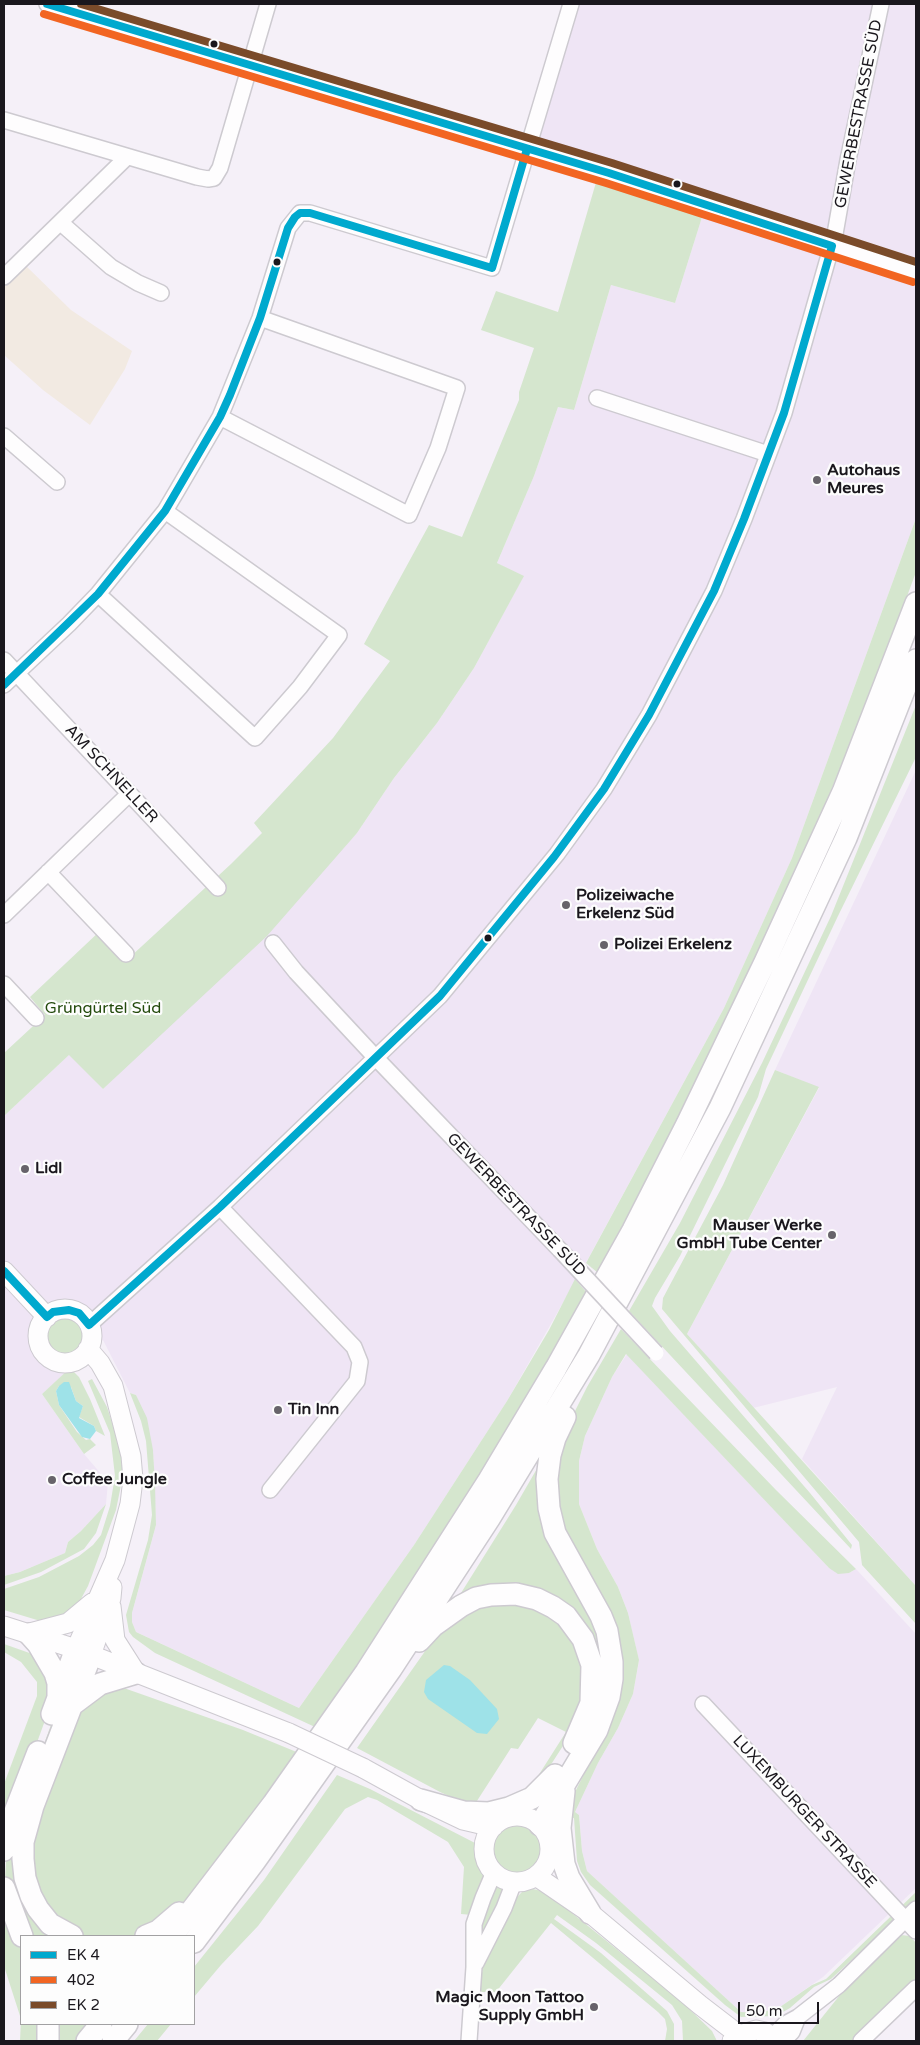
<!DOCTYPE html>
<html>
<head>
<meta charset="utf-8">
<style>
  body { margin:0 }
  #map { position:relative; width:920px; height:2045px; overflow:hidden; background:#f5f0f8; font-family:"Varela Round",sans-serif }
  canvas { display:block }
  .frame { position:absolute; inset:0; border:5px solid #1a171d; pointer-events:none }
  .legend { position:absolute; left:20px; top:1935px; width:175px; height:90px; box-sizing:border-box; background:#fdfdfd; border:1px solid #a2a1a3; margin:0; padding:6px 9px; list-style:none; font-size:15px; color:#1a171d }
  .legend li { display:flex; align-items:center; gap:10px; height:25px }
  .legend b { width:25px; border:1px solid #a2a1a3 }
  .scale { position:absolute; left:738px; top:2002px; width:81px; height:22px; box-sizing:border-box; border:2px solid #1a171d; border-top:0; padding-left:6px; font-size:15px; line-height:18px; white-space:nowrap; color:#1a171d; -webkit-text-stroke:4px #fdfdfd; paint-order:stroke }
</style>
</head>
<body>
<div id="map">
<canvas width="920" height="2045"></canvas>
<div class="frame"></div>
<ul class="legend">
<li><b style="height:6px;background:#00a9ce"></b>EK 4</li>
<li><b style="height:6px;background:#f26522"></b>402</li>
<li><b style="height:6px;background:#7a4b2a"></b>EK 2</li>
</ul>
<div class="scale">50 m</div>
</div>
<script>
const context = document.querySelector('canvas').getContext('2d');
context.lineJoin = 'round';
function fill(path, color) { context.fillStyle = color; context.fill(path, 'evenodd'); }
const poly = rows => new Path2D(rows.map(r => 'M' + r).join(''));
function stroke(path, color, width, dash) { context.strokeStyle = color; context.lineWidth = width; context.lineCap = dash ? 'butt' : 'round'; context.setLineDash(dash || []); context.stroke(path); }
function label(font, color, halo, rows, align = 'center') {
  context.font = font + ' "Varela Round",sans-serif'; context.lineWidth = 4.5; context.setLineDash([]); context.textBaseline = 'middle'; context.strokeStyle = halo; context.fillStyle = color; for (const [text, x, y, turn = 0] of rows) {
    context.save(); context.translate(x, y); context.rotate((+turn || 0) * Math.PI / 180); context.textAlign = isNaN(turn) ? turn : align; if (halo) context.strokeText(text, 0, 0); context.fillText(text, 0, 0); context.restore();
  }
}
fill(poly([
  [563,4,916,4,916,258,853,237,523,136],
  [703,214,916,281,916,518,792,858,724,1008,589,1257,507,1401,414,1545,299,1708,136,1632,132,1622,132,1613,156,1525,153,1450,136,1395,130,1393,103,1340,42,1394,84,1454,108,1482,106,1504,81,1531,68,1542,65,1553,20,1572,4,1576,4,1116,70,1054,103,1089,357,833,394,778,437,723,474,668,523,577,497,563,534,476,558,407,574,410,611,285,675,303],
  [916,770,916,1586,802,1459,837,1387,753,1408,687,1334,819,1088,775,1070],
  [627,1354,829,1568,849,1573,856,1569,916,1634,916,1888,823,1977,777,2009,755,2013,741,2012,587,1871,582,1851,579,1815,575,1812,598,1763,618,1728,633,1694,639,1661,628,1613,618,1587,597,1549,579,1504,579,1461,585,1436,612,1377]
]), '#efe5f5');
fill(poly([
  [23,263,71,310,132,351,125,369,90,425,43,390,4,355,4,282]
]), '#f2eae2');
fill(poly([
  [597,179,703,214,675,303,611,285,574,410,558,407,534,476,497,563,524,576,474,668,437,723,394,778,357,833,267,936,103,1089,69,1055,4,1116,4,1053,45,1015,30,997,101,930,129,958,231,864,262,833,254,823,333,738,390,661,364,644,429,525,462,537,519,400,519,392,534,348,481,330,496,291,558,312],
  [916,518,916,572,875,683,776,925,686,1111,598,1273,586,1263,724,1008,792,858],
  [916,705,916,757,838,916,766,1069,758,1097,680,1256,655,1298,652,1306,670,1331,810,1493,852,1545,851,1549,629,1311,680,1223,762,1063,831,916],
  [775,1070,819,1087,687,1334,916,1586,916,1624,862,1565,859,1542,662,1309,663,1298,723,1185],
  [575,1279,587,1293,508,1432,382,1630,315,1727,155,1653,133,1637,129,1632,126,1615,148,1540,152,1515,146,1441,141,1421,130,1393,136,1395,147,1418,153,1450,155,1484,156,1525,132,1613,132,1622,136,1632,299,1708,414,1545,507,1401,549,1330],
  '46 1335a20 20 0 1 1 40 0a20 20 0 1 1-40 0Z',
  [621,1329,776,1490,856,1569,849,1573,838,1574,829,1568,626,1354,612,1377,585,1436,579,1461,579,1504,597,1549,618,1587,628,1613,639,1660,633,1694,618,1728,598,1763,575,1812,579,1815,582,1851,587,1871,741,2012,755,2013,777,2009,812,1985,826,1979,916,1892,916,1901,831,1979,814,1987,790,2008,776,2016,741,2017,725,2005,590,1885,581,1872,577,1861,574,1818,568,1817,575,1792,600,1742,617,1694,563,1531,554,1485,569,1423,587,1387],
  [70,1368,79,1377,90,1399,105,1436,96,1431,94,1426,79,1417,83,1406,76,1401,71,1387,59,1386,56,1391,59,1405,77,1432,86,1440,90,1439,96,1445,84,1454,42,1394],
  [92,1379,107,1407,120,1447,123,1475,116,1510,88,1586,75,1610,47,1623,4,1610,4,1589,39,1577,79,1556,93,1545,101,1535,110,1506,115,1476,110,1433,88,1381],
  [546,1453,543,1492,549,1527,559,1550,602,1630,608,1655,608,1691,598,1720,574,1763,567,1761,582,1737,592,1714,596,1694,597,1675,595,1659,590,1642,581,1627,561,1606,548,1598,521,1590,487,1590,477,1593,451,1609,516,1505],
  [106,1504,96,1533,84,1549,41,1572,4,1585,4,1576,20,1572,65,1553,68,1542,81,1531],
  [504,1602,535,1608,561,1624,578,1645,587,1685,575,1727,536,1788,531,1787,566,1732,538,1718,518,1749,511,1748,475,1804,462,1802,440,1792,357,1748,435,1637,473,1608],
  [4,1644,38,1656,55,1693,4,1833,4,1784,37,1696,37,1682,21,1662,4,1652],
  [121,1687,243,1730,299,1753,197,1888,178,1910,136,1936,85,1936,65,1930,32,1885,30,1829,84,1701],
  [60,1700,66,1701,17,1844,56,1936,25,1936,5,1879,7,1846],
  [337,1775,370,1789,475,1843,480,1848,484,1867,483,1879,472,1915,461,1914,464,1867,448,1842,377,1800,368,1797,345,1809,258,1926,221,1965,194,1997,194,1967,264,1880],
  '490 1850a27 27 0 1 1 54 0a27 27 0 1 1-54 0Z',
  [495,1881,507,1888,478,1951,479,1925],
  [533,1889,546,1892,682,2002,712,2031,717,2041,683,2041,682,2021,672,2005,596,1943,557,1915,554,1919,601,1953,667,2011,674,2024,674,2041,665,2041,667,2029,665,2019,658,2012,551,1923,496,1992,479,1992,483,1966,515,1899,522,1892],
  [4,1901,21,1948,21,2024,44,2024,42,2041,20,2041,21,2019,4,1966],
  [901,1935,910,1936,916,1943,916,1979,887,2006,856,2041,803,2041,840,1995,893,1941],
  [52,2024,89,2024,75,2041,51,2041],
  [148,2024,171,2024,157,2041,134,2041]
]), '#d5e6ce');
fill(poly([
  [64,1382,69,1382,76,1401,83,1406,79,1418,94,1426,96,1431,90,1439,82,1437,59,1405,56,1391,59,1386],
  [444,1665,450,1666,470,1680,497,1709,499,1719,487,1734,477,1733,428,1699,424,1692,426,1680]
]), '#9ee2e8');
const minor = poly([
  [47,4,609,173,916,272],
  [4,120,197,177,208,179,214,178,220,168,268,4],
  [61,223,111,267,138,283,161,293],
  [4,277,127,157],
  [597,398,768,454],
  [220,417,409,515,438,448,457,388,260,318],
  [4,436,57,482],
  [98,594,255,738,300,687,339,635,165,511],
  [4,660,218,888],
  [4,685,69,624,98,594,165,511,178,489,220,417,260,318,288,228,300,213,310,213,492,268,571,4],
  [48,872,126,954],
  [4,915,129,794],
  [273,943,296,972,376,1058,560,1250],
  [4,984,36,1018],
  [220,1207,354,1347,360,1362,357,1381,270,1490],
  [89,1325,220,1207,440,996,557,854,604,789,649,715,714,591,744,519,784,413,835,234,848,160,881,4],
  [703,1704,916,1931],
  [476,1963,504,1908,514,1882],
  [773,2036,785,2024,798,2017,839,1985,916,1909],
  [469,2041,474,1967,474,1924,483,1898,494,1872],
  [783,2041,792,2032,798,2017],
  [861,2041,916,1988]
]);
const major = poly([
  [4,1271,47,1317],
  '38 1336a27 27 0 1 1 54 0a27 27 0 1 1-54 0Z',
  [111,1606,115,1640,136,1673],
  [4,1626,76,1649,289,1733],
  [30,1633,68,1623,92,1603],
  [76,1649,115,1560,130,1504,133,1479,131,1456,113,1386,100,1363,88,1349],
  [91,1655,111,1598,112,1587],
  [363,1768,421,1800,463,1820,493,1827],
  '484 1849a33 33 0 1 1 66 0a33 33 0 1 1-66 0Z',
  [536,1876,590,1913,700,2005,739,2035],
  [732,2041,739,2035,756,2030,765,2032,777,2041]
]);
const highway = poly([
  [29,1634,38,1644,55,1673,58,1683,58,1696],
  [419,1641,433,1626,461,1606,476,1598,491,1595,516,1594,537,1599,553,1607,566,1616,583,1639,592,1665,591,1703,574,1743],
  [72,1705,100,1684,136,1673],
  [52,1714,76,1649],
  [564,1791,560,1828,564,1864,569,1878,590,1913],
  [421,1800,464,1812,489,1813,509,1808,532,1798,555,1775],
  [540,1825,597,1730,609,1697,612,1679,612,1662,607,1631,601,1616,555,1533,549,1508,547,1479,550,1455,555,1438,565,1417],
  [4,1850,14,1814,38,1752],
  [4,1888,22,1936],
  [72,1936,50,1924,38,1909,31,1896,25,1878,23,1859,23,1842,33,1806,91,1655],
  [146,1936,158,1931,179,1913],
  [172,1936,273,1804,366,1672,489,1480,556,1368,633,1230,687,1124,765,962,843,792,916,603],
  [194,1942,255,1861,391,1669,489,1519,589,1355,720,1108,846,838,916,660],
  [48,2041,48,2024],
  [87,2041,101,2024],
  [113,2041,127,2024]
]);
stroke(minor, '#cdcad0', 18);
stroke(major, '#cdcad0', 21);
stroke(highway, '#cdcad0', 24);
stroke(minor, '#fefdfe', 15);
stroke(major, '#fefdfe', 19);
stroke(highway, '#fefdfe', 21);
const minorBridge = poly([
  [560,1250,656,1353]
]);
const majorBridge = poly([
  [289,1733,363,1768]
]);
stroke(minorBridge, '#cdcad0', 18, []);
stroke(majorBridge, '#cdcad0', 21, []);
stroke(minorBridge, '#fefdfe', 15);
stroke(majorBridge, '#fefdfe', 19);
stroke(poly([
  [4,685,98,594,165,511,220,417,230,395,260,318,288,228,295,217,300,213,310,213,492,268,527,149],
  [4,1271,47,1317,53,1312,69,1310,79,1313,89,1325,220,1207,440,996,554,857,604,789,649,715,714,591,744,519,784,413,832,246,609,173,47,4]
]), '#00a9ce', 8);
stroke(poly([
  [44,14,606,183,913,282]
]), '#f26522', 8);
stroke(poly([
  [81,4,612,163,916,262]
]), '#7a4b2a', 8);
for (const [x, y, r, color] of [
  [214,44,4.5,"#1a171d"],
  [677,184,4.5,"#1a171d"],
  [277,262,4.5,"#1a171d"],
  [817,480,5,"#67636a"],
  [566,905,5,"#67636a"],
  [488,938,4.5,"#1a171d"],
  [604,945,5,"#67636a"],
  [25,1169,5,"#67636a"],
  [832,1235,5,"#67636a"],
  [278,1410,5,"#67636a"],
  [52,1480,5,"#67636a"],
  [594,2007,5,"#67636a"]
]) { const dot = new Path2D(); dot.arc(x, y, r, 0, 2 * Math.PI); context.fillStyle = color; context.fill(dot); stroke(dot, '#fdfdfd', 2); }
label('16px', '#1a171d', '#fdfdfd', [
  ["GEWERBESTRASSE SÜD",859,114,-79],
  ["AM SCHNELLER",111,774,47],
  ["GEWERBESTRASSE SÜD",516,1205,46],
  ["LUXEMBURGER STRASSE",804,1812,47]
]);
label('bold 16px', '#1a171d', '#fdfdfd', [
  ["Autohaus",827,471],
  ["Meures",827,489],
  ["Polizeiwache",576,896],
  ["Erkelenz Süd",576,914],
  ["Polizei Erkelenz",614,945],
  ["Lidl",35,1169],
  ["Mauser Werke",822,1226,"right"],
  ["GmbH Tube Center",822,1244,"right"],
  ["Tin Inn",288,1410],
  ["Coffee Jungle",62,1480],
  ["Magic Moon Tattoo",584,1998,"right"],
  ["Supply GmbH",584,2016,"right"]
], 'left');
label('16px', '#234a0c', '#fdfdfd', [
  ["Grüngürtel Süd",103,1009]
]);
</script>
</body>
</html>
